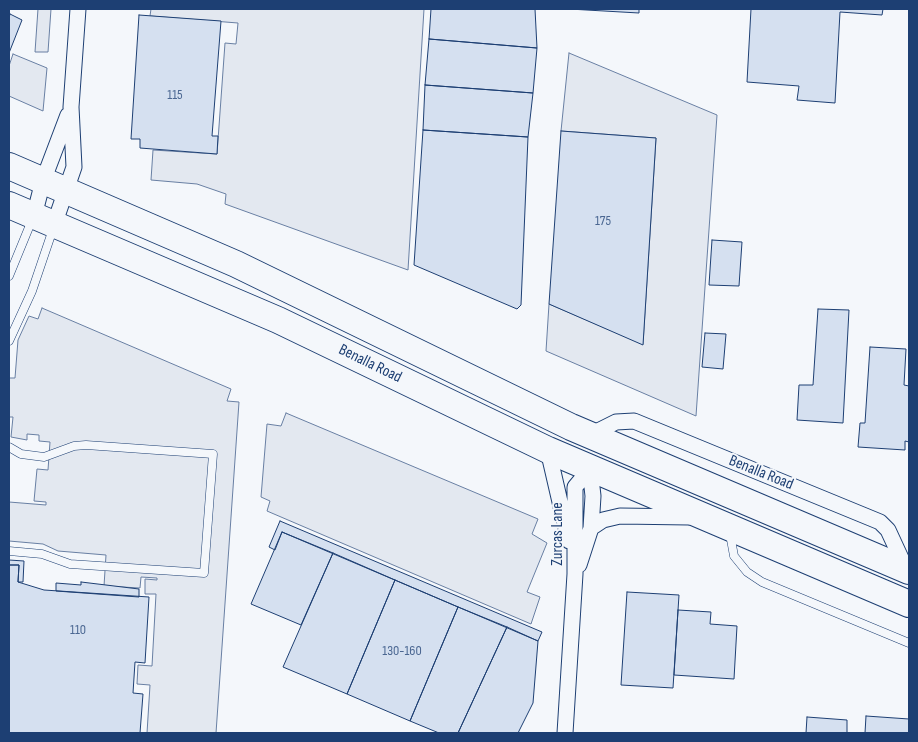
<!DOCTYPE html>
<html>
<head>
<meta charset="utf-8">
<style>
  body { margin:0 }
  #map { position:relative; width:918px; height:742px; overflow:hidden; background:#f4f7fb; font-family:"Sofia Sans Condensed",sans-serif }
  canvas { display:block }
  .frame { position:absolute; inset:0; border:10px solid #1d3f73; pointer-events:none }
</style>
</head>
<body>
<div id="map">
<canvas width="918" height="742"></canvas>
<div class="frame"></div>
</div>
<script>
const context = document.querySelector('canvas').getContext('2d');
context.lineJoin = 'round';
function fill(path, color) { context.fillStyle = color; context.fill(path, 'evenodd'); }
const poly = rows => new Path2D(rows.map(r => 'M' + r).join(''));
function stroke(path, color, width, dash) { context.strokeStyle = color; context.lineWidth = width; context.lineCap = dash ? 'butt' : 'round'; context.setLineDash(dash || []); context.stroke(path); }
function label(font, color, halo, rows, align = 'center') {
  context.font = font + ' "Sofia Sans Condensed",sans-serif'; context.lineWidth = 4; context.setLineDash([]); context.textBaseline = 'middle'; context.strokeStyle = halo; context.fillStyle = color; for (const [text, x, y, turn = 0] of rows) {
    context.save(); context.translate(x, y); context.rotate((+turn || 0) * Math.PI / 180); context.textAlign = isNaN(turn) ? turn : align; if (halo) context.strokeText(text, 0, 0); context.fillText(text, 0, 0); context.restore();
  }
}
const parking = poly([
  [38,9,51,9,48,52,35,52,38,9],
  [151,9,424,9,408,270,225,204,226,194,197,184,151,180,153,150,217,154,225,43,236,44,238,23,150,16,151,9],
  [569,53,717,115,696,416,546,351,549,304,643,344,656,138,561,131,569,53],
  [13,54,47,68,43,111,9,96,9,66,13,54],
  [42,308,231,389,227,401,239,402,216,733,147,733,150,685,137,684,138,665,152,666,156,594,145,594,145,579,157,580,157,578,141,577,140,588,104,586,106,555,58,551,43,544,9,541,9,502,46,505,46,502,34,501,37,469,48,470,50,442,39,441,39,435,27,434,27,440,11,437,13,417,9,417,9,378,15,378,18,340,29,316,38,319,42,308],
  [286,413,538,519,532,534,547,543,527,592,540,597,531,624,267,511,270,501,261,497,267,424,281,426,286,413]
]);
fill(parking, '#e3e8f0');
stroke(parking, '#687fa3', 1);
const building = poly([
  [431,9,535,9,537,48,429,39,431,9],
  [569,9,639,9,639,13,569,9],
  [751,9,883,9,882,15,840,12,835,103,797,100,799,86,747,82,751,9],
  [10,14,22,20,9,53,9,18,10,14],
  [139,15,221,21,212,136,218,136,217,154,140,148,140,139,131,139,139,15],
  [429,39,537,48,533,93,425,85,429,39],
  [425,85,533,93,528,137,423,130,425,85],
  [423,130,528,137,521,305,517,309,414,265,423,130],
  [561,131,656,138,643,345,549,304,561,131],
  [712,240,742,242,739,286,709,285,712,240],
  [818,309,849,310,843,423,797,420,799,385,813,385,818,309],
  [705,333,726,334,723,369,702,367,705,333],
  [870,347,906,349,904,385,909,386,909,442,905,441,905,450,858,447,860,423,865,423,870,347],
  [280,521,542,632,538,641,282,532,275,550,269,547,280,521],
  [282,532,333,553,301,625,251,604,282,532],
  [333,553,395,580,347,694,283,667,333,553],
  [9,560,24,561,23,582,18,582,19,565,9,565,9,560],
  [9,565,19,565,18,582,44,590,149,597,145,663,135,662,133,693,143,694,140,733,9,733,9,565],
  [395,580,458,607,410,721,347,694,395,580],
  [81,582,139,589,139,597,56,591,56,583,81,585,81,582],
  [627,592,679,595,673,688,621,685,627,592],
  [458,607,507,627,458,733,439,733,410,721,458,607],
  [678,610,711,612,710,624,737,626,734,679,674,675,678,610],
  [507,627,538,641,533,703,518,733,458,733,507,627],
  [866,716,909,719,909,733,865,733,866,716],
  [807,717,847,720,847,733,806,733,807,717]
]);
fill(building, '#d5e0f0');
stroke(building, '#1d3f73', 1);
const lane = poly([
  [9,276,32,220],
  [9,341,32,291,53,229],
  [9,447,21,454,44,457,74,446,86,445,213,454,204,573,70,564,42,554,9,551],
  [730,534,734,556,747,572,762,582,909,643]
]);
const street = poly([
  [34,216,43,181,68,115],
  [54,225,74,167,71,107,78,9],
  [590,435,616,422,634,421,880,522,888,530,906,569],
  [548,450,569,541],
  [591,528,603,520,620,516,689,517],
  [579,565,591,528,593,496,590,469],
  [565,733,575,574,575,487,590,469]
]);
const highway = poly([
  [9,166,236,264,571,427,909,571],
  [9,205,278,320,548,450,909,604]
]);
stroke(lane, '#1d3f73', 9);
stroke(street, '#1d3f73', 17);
stroke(highway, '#1d3f73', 28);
stroke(lane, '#f4f7fb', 8);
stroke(street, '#f4f7fb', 15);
stroke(highway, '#f4f7fb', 26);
label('14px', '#4b6792', null, [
  ["115",175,95],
  ["175",603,221],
  ["110",78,630],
  ["130-160",402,651]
]);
label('16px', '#1d3f73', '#f4f7fb', [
  ["Benalla Road",370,364,26],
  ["Benalla Road",761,473,22],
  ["Zurcas Lane",558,534,-90]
]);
</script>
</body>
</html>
